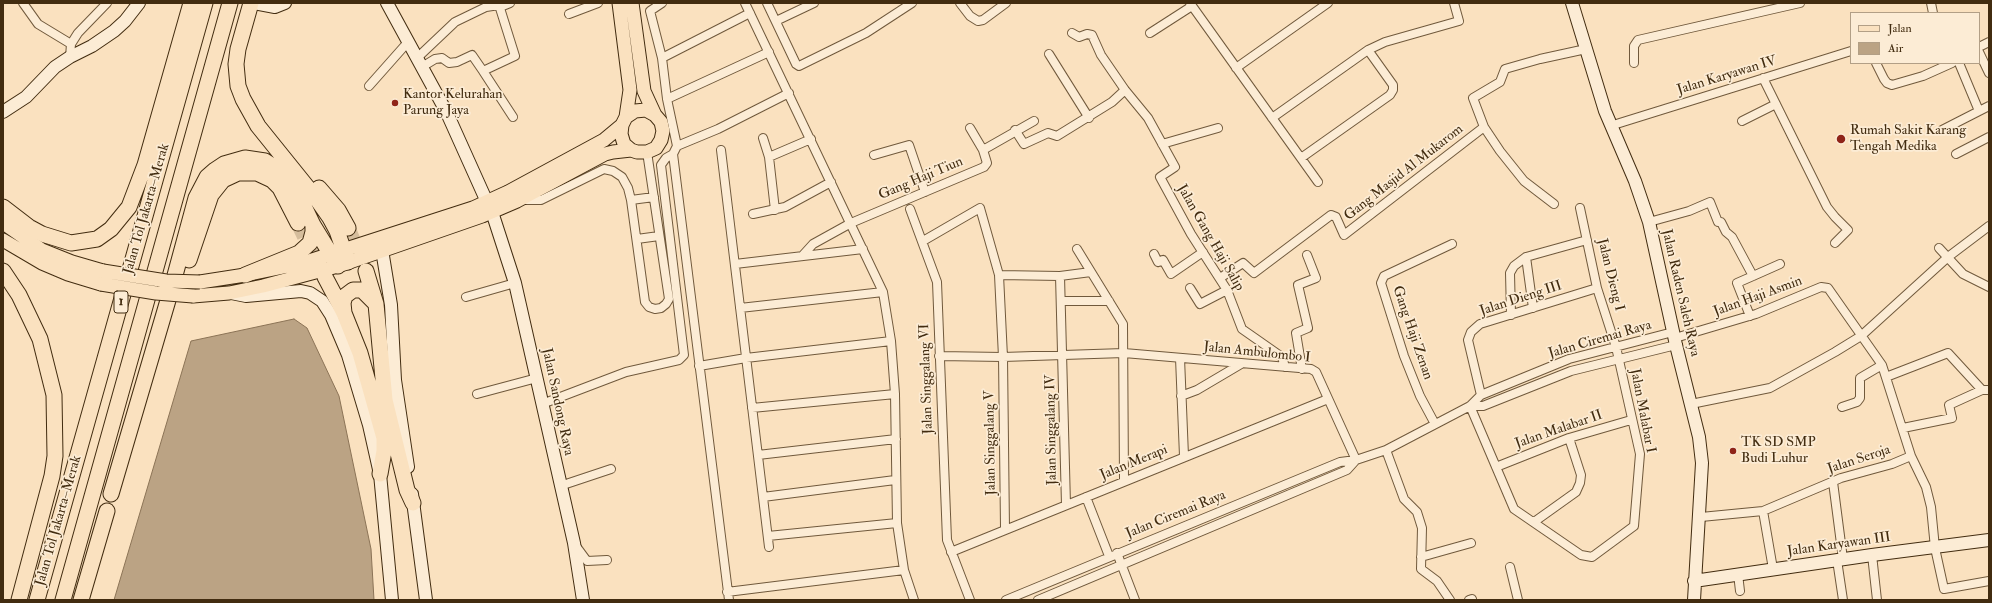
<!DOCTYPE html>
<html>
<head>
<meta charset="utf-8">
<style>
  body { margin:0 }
  #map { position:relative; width:1992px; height:603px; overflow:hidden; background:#fae1bf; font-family:"IM FELL Double Pica",serif }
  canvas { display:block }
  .frame { position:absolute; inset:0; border:4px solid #422c10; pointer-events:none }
  .legend { position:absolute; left:1850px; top:12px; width:130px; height:52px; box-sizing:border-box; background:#fcecd5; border:1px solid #b29f86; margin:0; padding:5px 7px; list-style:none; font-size:12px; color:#422c10 }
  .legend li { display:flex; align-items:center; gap:8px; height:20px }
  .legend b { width:20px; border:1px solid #b29f86 }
</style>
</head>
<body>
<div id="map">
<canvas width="1992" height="603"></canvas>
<div class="frame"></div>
<ul class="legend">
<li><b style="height:5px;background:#fae1bf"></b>Jalan</li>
<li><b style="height:11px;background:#bba384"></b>Air</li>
</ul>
</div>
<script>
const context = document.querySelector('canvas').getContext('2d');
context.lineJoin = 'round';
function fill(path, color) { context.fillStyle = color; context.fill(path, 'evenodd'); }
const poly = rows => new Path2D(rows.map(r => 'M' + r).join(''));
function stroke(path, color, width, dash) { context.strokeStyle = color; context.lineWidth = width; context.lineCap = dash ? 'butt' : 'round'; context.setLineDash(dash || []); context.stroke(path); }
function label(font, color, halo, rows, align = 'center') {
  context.font = font + ' "IM FELL Double Pica",serif'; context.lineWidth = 3.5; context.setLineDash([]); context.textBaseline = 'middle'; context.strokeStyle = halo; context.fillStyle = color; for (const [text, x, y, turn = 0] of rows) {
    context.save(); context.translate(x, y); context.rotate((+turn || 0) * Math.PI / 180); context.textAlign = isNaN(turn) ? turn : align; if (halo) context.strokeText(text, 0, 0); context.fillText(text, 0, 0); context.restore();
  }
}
const water = poly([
  [294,319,307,328,339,396,371,549,374,600,114,600,191,341,294,319]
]);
fill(water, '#bba384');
stroke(water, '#8b7356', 1);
stroke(poly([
  [298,223,321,271],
  [348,228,366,271]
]), '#d5bd9c', 15, [15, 8]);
const street = poly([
  [23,3,38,24,71,44],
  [745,3,883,292,891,341,895,394,897,523,904,570,914,600],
  [767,3,796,64,799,66,866,33,912,3],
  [960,3,970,16,978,21,983,20,1006,3],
  [1190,3,1318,182],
  [1931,3,1933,13],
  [500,7,510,3],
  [569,14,598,3],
  [776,21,814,3],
  [1072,33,1079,37,1087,34,1092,35,1101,55,1125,90,1148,118,1175,167,1160,177,1191,234,1227,290,1242,329,1282,357,1285,367],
  [1150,33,1192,6],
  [1979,47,1989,42],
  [1979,52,1989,73],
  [1049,54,1089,118],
  [70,57,71,44,78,33,107,3],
  [417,58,455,22,486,7,499,5,515,56,483,71,513,117],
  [662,58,750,13],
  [1634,63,1634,46,1638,40,1800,3],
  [1876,63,1884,79,1887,83,1892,85,1923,76,1952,63],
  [1959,63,1979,111],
  [422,67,435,59,442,58,449,63,457,62,472,55,483,71],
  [1236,68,1328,3],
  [1763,78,1827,207,1835,217,1848,230,1835,243],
  [369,86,408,42],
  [667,99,769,52],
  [1272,118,1368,50,1385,42,1459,21,1454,3],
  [1742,121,1776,104],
  [1610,126,1851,51],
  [1015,130,1024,144,1048,133,1057,136,1112,102,1125,90],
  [1942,130,1989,106],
  [763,138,769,157,775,210],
  [1162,144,1218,128],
  [677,146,718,129,789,93],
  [721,150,769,547],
  [983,150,1034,121],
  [673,154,729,600],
  [1956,154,1989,137],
  [874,155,909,145,925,192],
  [769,157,811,139],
  [1301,158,1390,95,1393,90,1393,85,1368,50],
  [522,200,541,200,604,169,613,171,622,177,628,188,631,200,645,302,649,307,655,309,661,308,666,304,669,299,647,152],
  [631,200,654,197],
  [1554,204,1524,181,1500,151,1484,127,1473,98,1500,82,1505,69,1540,59,1586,49],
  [910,209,937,282,947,540,970,600],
  [753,214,785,207,831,182],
  [1649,222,1689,211,1710,202,1718,222,1721,222,1726,232,1732,237,1753,276,1737,283,1750,316],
  [637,239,659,236],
  [923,241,980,208,999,275,1003,357,1005,529],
  [1939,248,1963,274,1989,287],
  [1077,249,1123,324,1124,481],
  [1154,254,1158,262,1163,260,1171,274,1203,252],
  [803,255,813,244,851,223,984,167,987,163,983,150,970,128],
  [1526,257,1533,308],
  [735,264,863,249],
  [999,275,1060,276,1091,272],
  [1060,276,1066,505],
  [1753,276,1780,264],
  [1220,278,1243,263,1254,273,1331,215,1336,217,1344,235,1484,127],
  [1190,288,1200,304,1227,290],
  [466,297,515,283],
  [1061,301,1109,301],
  [740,308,883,292],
  [1511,315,1510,273,1514,266,1526,257,1587,240],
  [1675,338,1756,314,1821,287,1828,288,1882,365,1911,456,1926,487,1931,507,1935,548,1944,589,1989,581],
  [939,356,1003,357,1124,353,1311,369,1316,372,1356,460],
  [1180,358,1184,456],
  [699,366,746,358,891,341],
  [1302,369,1296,333,1308,328,1298,285,1316,278,1307,255],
  [1886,377,1948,353,1982,390,1989,390],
  [477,394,537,378],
  [1481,395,1468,340,1471,332,1480,324,1597,288],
  [1181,396,1197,390,1241,364],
  [542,404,626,372,679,360,684,355,661,165,666,158,673,154,677,146,667,99,662,58,650,11,662,3],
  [1691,404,1770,388,1835,352,1861,336,1948,257,1989,226],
  [1470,406,1514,509,1581,555,1592,557,1634,526,1640,454,1616,347,1597,288,1580,208],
  [1470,406,1483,406,1571,371,1676,345],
  [1842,407,1857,402,1860,398,1860,378,1882,365],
  [752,408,895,394],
  [1435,424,1420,396,1404,356,1381,283,1384,276,1452,244],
  [1903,428,1952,418,1949,405,1982,390],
  [1386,450,1404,499,1417,512,1422,528,1421,569,1437,581,1450,600],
  [758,455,896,439],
  [1496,467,1569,438,1631,420],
  [1833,482,1843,559],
  [560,486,611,469],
  [763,497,895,480],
  [1086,497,1109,556],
  [1763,511,1773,569],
  [1701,517,1763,511,1841,478,1892,464,1911,456],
  [1534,522,1576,492,1580,483,1581,475,1569,438],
  [768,536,897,523],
  [576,546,587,561,607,560],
  [951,552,1328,399],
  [1117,553,1135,600],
  [1872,555,1877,600],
  [1421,557,1471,543],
  [1837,560,1843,600],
  [1510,567,1518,600],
  [1738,574,1740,591],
  [727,592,904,570],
  [1006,600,1340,462,1356,460,1386,450,1470,406,1481,395,1569,359,1673,332],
  [1038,600,1347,470,1356,460],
  [1469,600,1472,599]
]);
const secondary = poly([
  [254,3,275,7,285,3],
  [387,3,447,113,487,202],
  [1572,3,1605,111,1635,181,1649,222,1676,345,1699,437,1702,463,1694,600],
  [3,112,26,97,55,67,70,57,92,46,114,31,125,21,139,3],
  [492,212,515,283,574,543,583,600],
  [382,250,391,305,395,380,408,467],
  [231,293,246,296,301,291,310,293,322,301,331,315,348,355,369,425,380,474,392,600],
  [412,494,426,600],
  [1694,581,1872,555,1989,540]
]);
const primary = poly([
  [619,3,630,90,626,117],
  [632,3,644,91,655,115],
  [3,223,42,250,72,262,103,271],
  [3,240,42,263,68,274,101,284],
  [200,282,245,275,303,263,473,208,508,192,604,140,622,125,626,117,635,111,646,110,655,115,661,122,663,131,661,140,656,148,647,152,637,152,631,150,624,144,621,134,622,125],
  [193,296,229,293,263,286,338,266,482,216,517,201,605,154,613,152,631,150]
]);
const highway = poly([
  [251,3,238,49,236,64,238,86,243,99,258,126,316,198,330,218,337,231,348,262],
  [319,188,338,210,348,228],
  [3,207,29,227,42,234,71,243,97,239,111,229,129,207,145,165,191,3],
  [313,225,338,266],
  [189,260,211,195,223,180,238,173,257,173,272,180,280,188,298,223],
  [3,271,19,295,40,339,54,395,55,456,52,476,19,600],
  [366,271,376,304,385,400,407,490,413,503],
  [325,277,344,313,360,353,384,438,384,451,380,474],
  [344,313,343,303,345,296,353,290,362,290,376,304],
  [111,494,171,290,196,198,207,177,215,170,224,164,245,158,265,161,282,172,302,202,313,225,313,232,310,243,299,253,245,275],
  [37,600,205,3],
  [63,600,230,3],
  [81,600,107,511]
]);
stroke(street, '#70593c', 10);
stroke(secondary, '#422c10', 14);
stroke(primary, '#422c10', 15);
stroke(highway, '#422c10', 17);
stroke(street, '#fcecd5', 8);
stroke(secondary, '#fcecd5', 12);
stroke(primary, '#fae1bf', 13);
stroke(highway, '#fae1bf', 15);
const primaryBridge = poly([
  [103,271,166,281,200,282],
  [101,284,156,293,193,296]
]);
stroke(primaryBridge, '#422c10', 15, []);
stroke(primaryBridge, '#fae1bf', 13);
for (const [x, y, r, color] of [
  [395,103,4,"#8f2418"],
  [1841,139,5,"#8f2418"],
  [1733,451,4,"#8f2418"]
]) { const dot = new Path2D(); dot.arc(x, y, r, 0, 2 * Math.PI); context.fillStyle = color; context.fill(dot); stroke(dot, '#fcecd5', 1.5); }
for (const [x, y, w] of [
  [121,302,14]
]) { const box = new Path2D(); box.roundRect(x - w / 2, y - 11, w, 22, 3); context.fillStyle = '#fcecd5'; context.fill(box); stroke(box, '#422c10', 1); }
label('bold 13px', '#422c10', null, [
  ["1",121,302]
]);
label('14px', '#422c10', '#fcecd5', [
  ["Jalan Karyawan IV",1727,76,-17],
  ["Gang Masjid Al Mukarom",1404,173,-38],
  ["Gang Haji Tiun",921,179,-23],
  ["Jalan Tol Jakarta–Merak",147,209,-74],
  ["Jalan Gang Haji Salip",1210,238,60],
  ["Jalan Dieng I",1610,275,76],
  ["Jalan Raden Saleh Raya",1680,293,77],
  ["Jalan Haji Asmin",1758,297,-20],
  ["Jalan Dieng III",1521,299,-18],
  ["Gang Haji Zenan",1412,333,71],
  ["Jalan Ciremai Raya",1600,340,-16],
  ["Jalan Ambulombo I",1257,353,6],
  ["Jalan Singgalang VI",927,379,-92],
  ["Jalan Sandong Raya",557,402,78],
  ["Jalan Malabar I",1642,411,79],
  ["Jalan Singgalang IV",1052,430,-91],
  ["Jalan Malabar II",1559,430,-19],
  ["Jalan Singgalang V",991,443,-91],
  ["Jalan Seroja",1859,460,-18],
  ["Jalan Merapi",1134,463,-22],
  ["Jalan Ciremai Raya",1176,515,-22],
  ["Jalan Tol Jakarta–Merak",59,521,-74],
  ["Jalan Karyawan III",1839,545,-8]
]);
label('14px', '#422c10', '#fcecd5', [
  ["Kantor Kelurahan",403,95],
  ["Parung Jaya",403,111],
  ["Rumah Sakit Karang",1850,131],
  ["Tengah Medika",1850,147],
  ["TK SD SMP",1741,443],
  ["Budi Luhur",1741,459]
], 'left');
</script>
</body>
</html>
